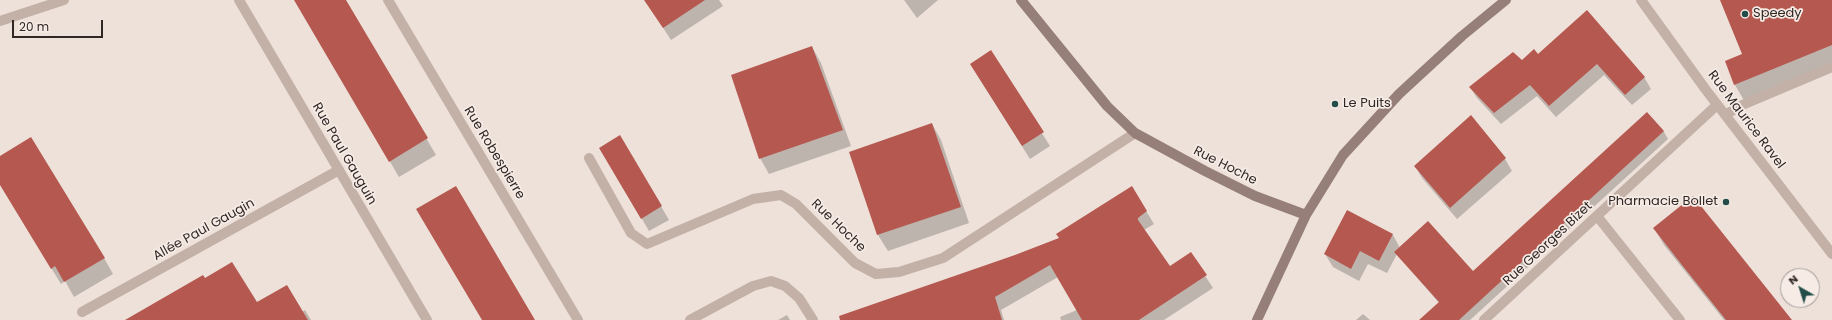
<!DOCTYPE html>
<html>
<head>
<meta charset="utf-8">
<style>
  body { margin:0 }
  #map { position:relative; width:1832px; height:320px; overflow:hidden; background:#ede1d9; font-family:Poppins,sans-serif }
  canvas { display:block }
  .north { position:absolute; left:1780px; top:268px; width:40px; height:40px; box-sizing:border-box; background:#f6ebe5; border:1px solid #a79d99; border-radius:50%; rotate:321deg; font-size:11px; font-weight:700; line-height:16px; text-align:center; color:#312826 }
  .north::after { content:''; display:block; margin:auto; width:14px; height:18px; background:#224d49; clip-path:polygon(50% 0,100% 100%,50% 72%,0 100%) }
  .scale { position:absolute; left:12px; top:20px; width:91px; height:18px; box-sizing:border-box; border:2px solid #312826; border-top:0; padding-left:5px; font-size:12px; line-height:14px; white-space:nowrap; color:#312826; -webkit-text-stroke:3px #f6ebe5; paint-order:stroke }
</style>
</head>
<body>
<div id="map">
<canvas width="1832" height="320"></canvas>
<div class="north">N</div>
<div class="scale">20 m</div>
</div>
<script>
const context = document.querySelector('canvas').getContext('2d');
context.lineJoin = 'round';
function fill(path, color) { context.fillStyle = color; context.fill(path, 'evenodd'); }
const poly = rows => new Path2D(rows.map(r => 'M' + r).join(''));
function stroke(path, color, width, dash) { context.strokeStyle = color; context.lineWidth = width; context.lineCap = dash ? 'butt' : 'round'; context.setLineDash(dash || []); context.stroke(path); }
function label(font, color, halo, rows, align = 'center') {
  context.font = font + ' Poppins,sans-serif'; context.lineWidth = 3.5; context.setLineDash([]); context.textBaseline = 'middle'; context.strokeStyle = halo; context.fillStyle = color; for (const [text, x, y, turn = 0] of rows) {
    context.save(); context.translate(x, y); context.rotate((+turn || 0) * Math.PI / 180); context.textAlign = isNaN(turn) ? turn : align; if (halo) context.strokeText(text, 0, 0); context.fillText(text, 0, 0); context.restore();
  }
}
fill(poly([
  [306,0,345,0,436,155,399,177,298,5],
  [645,0,719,0,723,6,671,40],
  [904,0,938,0,917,18],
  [1721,0,1813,0,1832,19,1832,66,1745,102,1735,85,1727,62,1743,55],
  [1587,12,1644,77,1651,89,1632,105,1604,75,1556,117,1537,96,1501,124,1477,98,1470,87,1522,61,1538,56],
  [812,47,821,63,851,146,769,174,760,158],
  [991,52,1050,146,1030,159,971,65],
  [1647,114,1664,132,1668,139,1470,320,1421,320,1439,303,1397,254,1387,273,1368,264,1359,281,1333,267,1325,254,1393,235,1400,248,1473,272],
  [1471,116,1505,159,1512,171,1457,219,1422,178,1415,166],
  [932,124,941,140,969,223,888,251,878,235,850,152],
  [620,136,669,220,649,231,601,148],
  [0,157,104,258,113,274,74,297,65,281,61,284,0,184],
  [1132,188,1154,224,1144,230,1169,267,1191,254,1213,288,1164,320,1061,320,1060,317,1077,310,1058,277,1001,310,1004,320,847,320,1060,238],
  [1654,228,1791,320,1724,320,1664,245],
  [204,280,256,304,302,312,305,310,311,320,127,320],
  [1363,314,1370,320,1356,320],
  [787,315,790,320,778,320]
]), '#0003');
fill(poly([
  [294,0,346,0,428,138,389,162],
  [644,0,705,0,663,28],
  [1720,0,1832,0,1832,45,1734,85,1725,61,1742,54],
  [1587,10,1645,77,1625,95,1597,64,1549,106,1530,85,1494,113,1469,87,1513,52,1522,60,1534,49,1538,54],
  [812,46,843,130,759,159,731,75],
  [991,50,1044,132,1022,146,970,64],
  [1647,112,1664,131,1459,320,1419,320,1439,302,1394,252,1428,221,1473,271],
  [1471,115,1506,158,1450,208,1414,166],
  [932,123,961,207,877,235,849,152],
  [620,135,662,206,641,219,599,148],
  [31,137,105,258,64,282,55,266,51,269,0,185,0,156],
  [456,186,535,320,482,320,416,209],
  [1132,186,1147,211,1138,218,1138,220,1170,266,1191,252,1207,275,1139,320,1082,320,1050,265,995,297,1002,320,840,320,839,316,1015,255,1059,238,1056,234],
  [1693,196,1792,320,1726,320,1682,265,1653,228],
  [1347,210,1393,234,1379,261,1360,251,1351,269,1324,254],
  [232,262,257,302,287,285,308,320,125,320,203,275,205,278]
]), '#b5584f');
stroke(poly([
  [82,312,339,170]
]), '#c3b0a7', 10);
stroke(poly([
  [239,0,427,320],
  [388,0,578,320],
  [1641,0,1706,90,1832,254],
  [0,21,64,0],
  [1725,115,1740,106,1832,67],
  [589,158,631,233,647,244,753,199,781,195,796,204,855,263,876,274,899,272,943,258,1135,133],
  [1597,216,1680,320],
  [690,320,753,286,771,281,785,286,799,298,813,320],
  [1484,320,1717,105]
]), '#c3b0a7', 10);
stroke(poly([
  [1021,0,1107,106,1135,133,1205,171,1255,196,1306,215],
  [1257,320,1306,215,1343,155,1399,94,1462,36,1506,0]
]), '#967f79', 10);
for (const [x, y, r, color] of [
  [1745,14,4,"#224d49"],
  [1335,104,4,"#224d49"],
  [1726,202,4,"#224d49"]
]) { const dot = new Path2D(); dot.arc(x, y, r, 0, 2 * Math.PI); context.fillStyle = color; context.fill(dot); stroke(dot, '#f6ebe5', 1.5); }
label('13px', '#312826', '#f6ebe5', [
  ["Speedy",1753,14],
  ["Le Puits",1343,104],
  ["Pharmacie Bollet",1718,202,"right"]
], 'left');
label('13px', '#312826', '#f6ebe5', [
  ["Rue Maurice Ravel",1746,120,53],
  ["Rue Robespierre",494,153,59],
  ["Rue Paul Gauguin",344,154,60],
  ["Rue Hoche",1225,166,27],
  ["Rue Hoche",838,226,44],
  ["Allée Paul Gaugin",204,230,-29],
  ["Rue Georges Bizet",1548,244,-43]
]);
</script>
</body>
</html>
